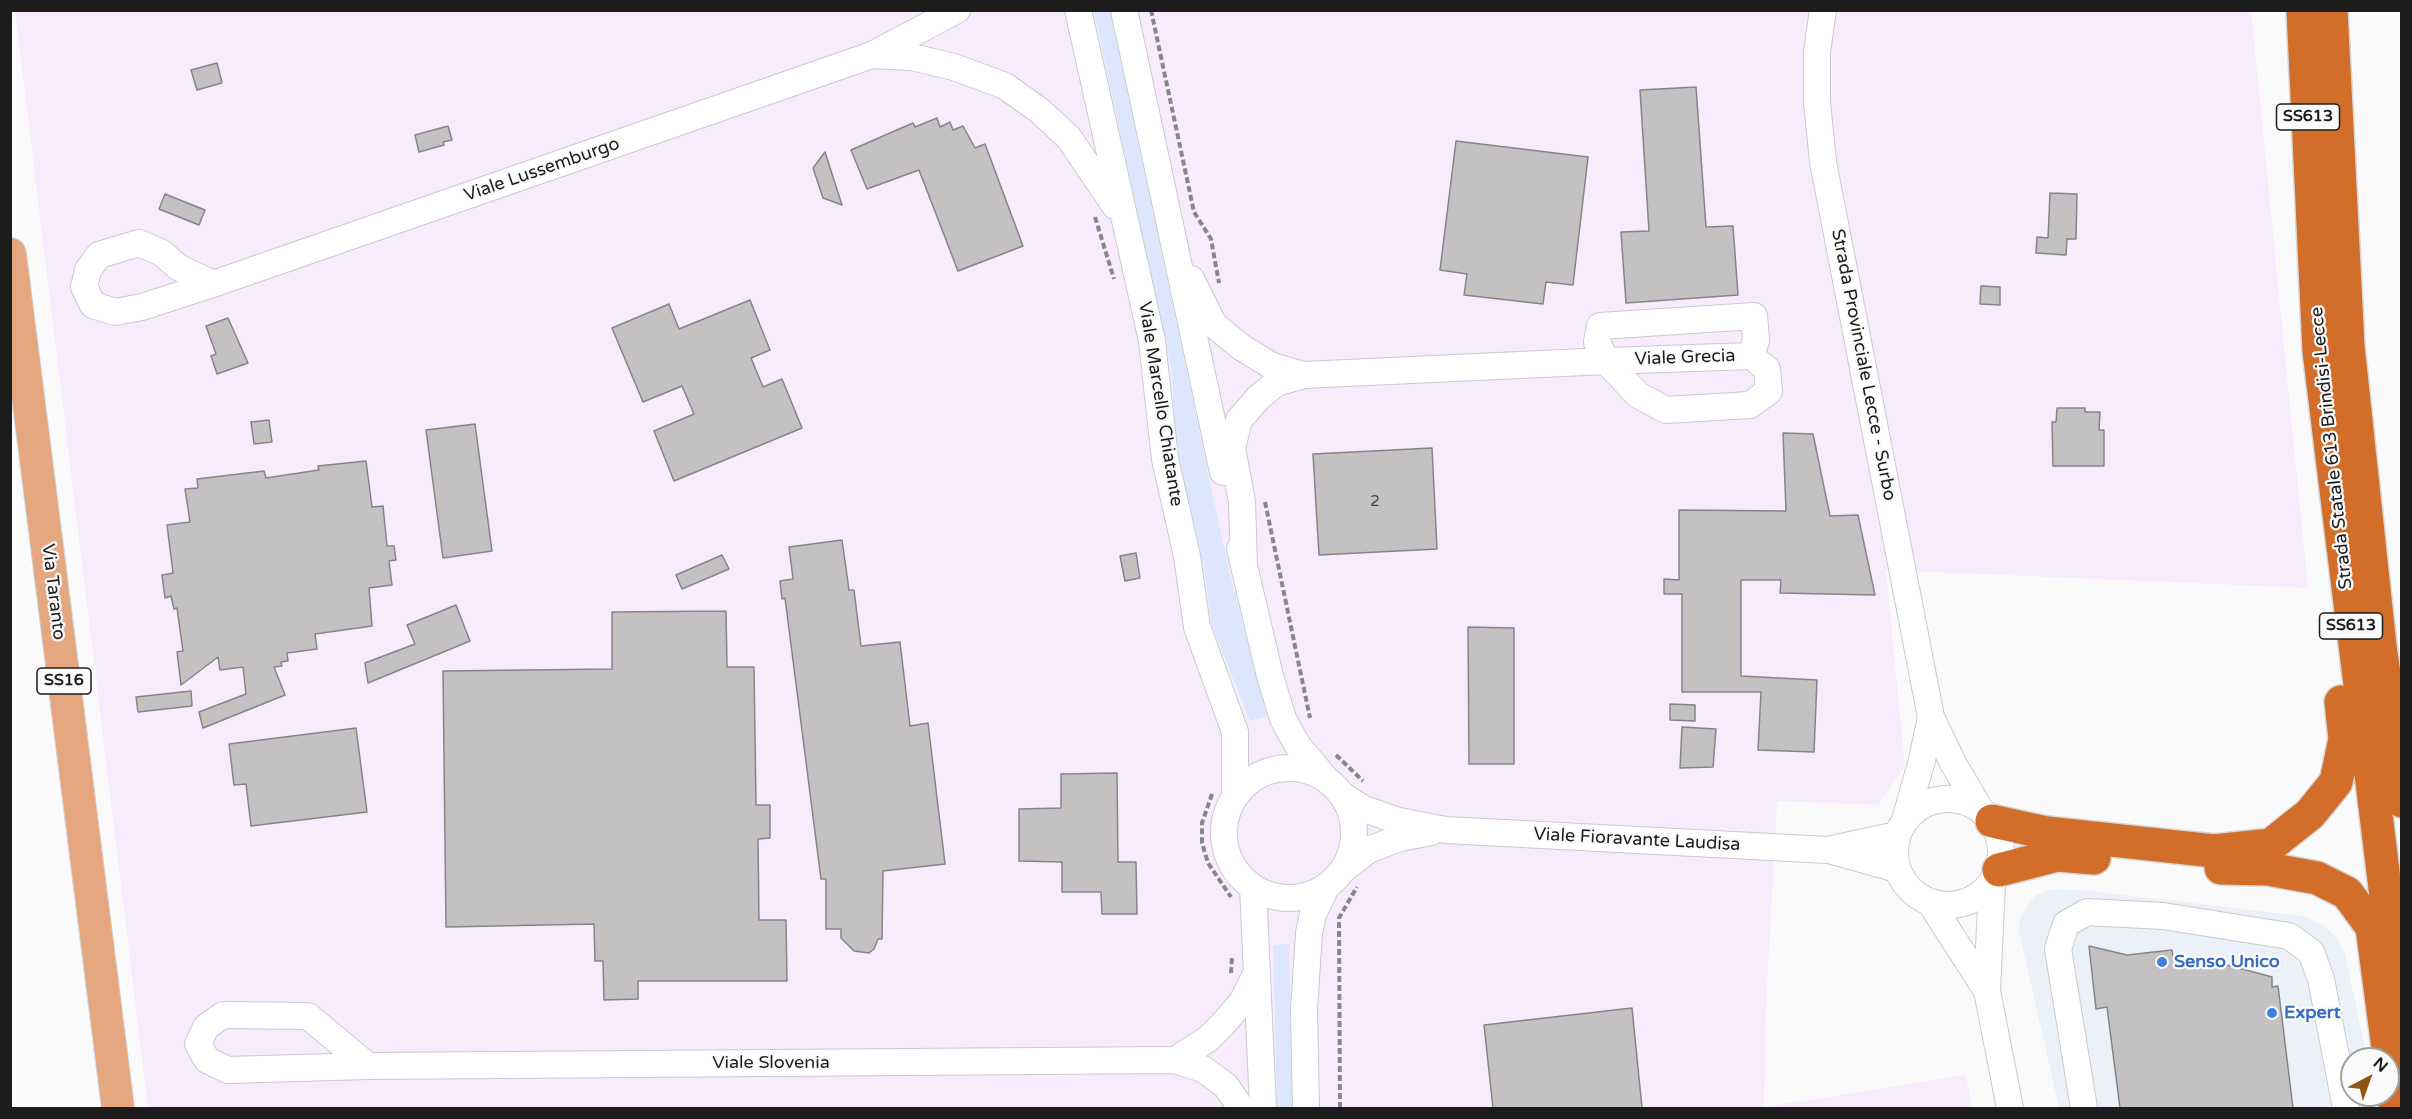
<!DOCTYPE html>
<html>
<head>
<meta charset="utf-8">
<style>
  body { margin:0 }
  #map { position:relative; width:2412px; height:1119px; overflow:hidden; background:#fafafb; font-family:"Varela Round",sans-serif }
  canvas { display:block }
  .frame { position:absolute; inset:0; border:12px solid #1c1c1d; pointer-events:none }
  .north { position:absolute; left:2340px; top:1047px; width:60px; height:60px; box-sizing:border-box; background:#fafafb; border:2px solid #a1a1a2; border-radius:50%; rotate:41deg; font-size:16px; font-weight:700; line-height:24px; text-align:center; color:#1c1c1d }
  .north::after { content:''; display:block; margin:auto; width:21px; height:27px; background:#905514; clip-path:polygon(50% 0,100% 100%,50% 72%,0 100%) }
</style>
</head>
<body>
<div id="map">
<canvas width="2412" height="1119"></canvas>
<div class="frame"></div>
<div class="north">N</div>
</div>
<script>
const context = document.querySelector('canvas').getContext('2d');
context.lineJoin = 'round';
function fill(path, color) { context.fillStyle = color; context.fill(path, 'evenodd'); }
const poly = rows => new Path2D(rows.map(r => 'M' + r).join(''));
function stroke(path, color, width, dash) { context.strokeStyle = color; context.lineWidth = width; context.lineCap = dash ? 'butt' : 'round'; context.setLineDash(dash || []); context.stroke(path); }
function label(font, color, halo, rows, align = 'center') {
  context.font = font + ' "Varela Round",sans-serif'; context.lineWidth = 4.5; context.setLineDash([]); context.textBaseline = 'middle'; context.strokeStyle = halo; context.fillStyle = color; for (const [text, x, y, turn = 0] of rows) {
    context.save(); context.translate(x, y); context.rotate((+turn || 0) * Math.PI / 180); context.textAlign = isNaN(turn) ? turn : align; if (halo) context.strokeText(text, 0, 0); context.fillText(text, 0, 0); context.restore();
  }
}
fill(poly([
  [2052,889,2082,890,2302,916,2320,923,2334,935,2344,950,2366,1052,2367,1059,2352,1059,2352,1095,2371,1095,2373,1108,2059,1108,2019,931,2020,918,2027,906,2035,896]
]), '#ecf0f8');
fill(poly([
  [15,11,2251,11,2308,588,1886,570,1905,766,1878,805,1777,801,1766,1008,1764,1107,1966,1075,1972,1108,148,1108]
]), '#f8ebfe');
fill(poly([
  [1094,11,1110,11,1228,567,1267,716,1250,721,1212,626,1204,568,1178,460,1171,368],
  [1289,944,1293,1108,1277,1108,1273,945]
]), '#dce6fd');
const building = poly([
  [217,63,222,83,197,90,191,70,217,63],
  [1696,87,1706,227,1733,226,1738,295,1626,303,1621,232,1649,231,1640,90,1696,87],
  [937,118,940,127,950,122,953,130,963,126,975,148,985,144,1023,246,958,271,919,170,867,189,851,150,913,123,915,127,937,118],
  [448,126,452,140,443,142,444,145,419,152,415,135,448,126],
  [1456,141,1588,157,1573,285,1546,282,1543,304,1464,295,1467,274,1440,270,1456,141],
  [825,152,842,205,823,198,813,168,825,152],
  [2050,193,2077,194,2076,239,2067,239,2066,255,2036,253,2037,237,2048,238,2050,193],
  [165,194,205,210,199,225,159,209,165,194],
  [1981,286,2000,287,2000,305,1980,304,1981,286],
  [750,300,770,350,751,358,763,387,782,379,802,428,674,481,654,431,694,414,682,386,643,402,612,328,669,304,679,329,750,300],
  [228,318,248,363,217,374,211,356,216,354,206,326,228,318],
  [2057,408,2085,408,2085,412,2100,412,2099,430,2104,430,2104,466,2053,466,2052,422,2056,422,2057,408],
  [269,420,272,442,254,444,251,422,269,420],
  [475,424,492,551,443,558,426,430,475,424],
  [1783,433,1813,434,1830,516,1858,515,1875,595,1780,593,1781,580,1741,580,1741,676,1817,680,1814,752,1758,750,1761,692,1682,692,1682,594,1664,594,1664,579,1679,580,1679,510,1786,511,1783,433],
  [1432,448,1437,549,1319,555,1313,454,1432,448],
  [366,461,372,507,383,506,387,546,394,546,396,560,389,561,392,585,369,588,372,626,315,634,317,649,287,653,288,661,281,662,282,666,274,667,285,695,203,728,199,712,246,694,243,667,220,670,218,657,181,685,177,652,183,651,177,608,174,609,171,596,165,598,162,575,173,573,167,525,190,522,185,489,198,488,197,479,264,471,266,478,319,470,318,466,366,461],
  [842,540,849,590,854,590,861,646,900,642,910,726,928,723,945,864,883,871,882,939,878,939,874,949,869,953,854,951,841,938,841,929,826,929,826,879,821,879,785,598,782,599,780,581,793,579,789,547,842,540],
  [1136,553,1140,578,1125,581,1120,556,1136,553],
  [722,555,729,569,682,589,676,575,722,555],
  [456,605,470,641,368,683,365,663,415,644,407,625,456,605],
  [726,611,727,667,754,667,756,805,770,805,770,838,758,839,759,920,786,920,787,981,638,981,638,999,604,1000,603,961,595,961,594,924,446,927,443,671,612,669,612,612,726,611],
  [1468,627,1514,628,1514,764,1469,764,1468,627],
  [191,691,192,706,138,712,136,697,191,691],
  [1670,704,1695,705,1695,721,1670,720,1670,704],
  [1682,727,1716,729,1713,767,1680,768,1682,727],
  [356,728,367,812,251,826,246,784,234,785,229,744,356,728],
  [1117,773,1118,862,1136,862,1137,914,1102,914,1101,892,1062,892,1062,862,1019,861,1019,809,1061,808,1061,774,1117,773],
  [2089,946,2127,955,2172,950,2173,957,2231,966,2272,977,2272,987,2278,986,2293,1108,2120,1108,2107,1007,2096,1009,2089,946],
  [1632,1008,1642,1108,1493,1108,1484,1025,1632,1008]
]);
fill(building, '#c3c1c2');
stroke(building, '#868585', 1.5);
const minor = poly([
  [1078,10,1152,341,1165,459,1187,556,1197,627,1235,732,1235,797],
  [1124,10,1223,472],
  [1823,10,1817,52,1817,102,1823,162,1931,717,1953,763,1980,809],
  [872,55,912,57,954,67,1005,86,1039,110,1069,138,1115,206],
  [1191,279,1214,325,1241,347,1272,366,1303,375],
  [213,284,178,267,162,253,139,243,99,255,88,270,84,287,93,305,115,312,142,307,213,284,872,55,957,10],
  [1240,549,1270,676,1283,719,1298,746,1325,778],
  [1244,565,1242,502,1232,448,1239,420,1258,398,1276,383,1304,375,1606,361,1751,356,1767,369,1769,391,1750,405,1666,410,1638,395,1606,361,1597,342,1600,326,1754,316,1756,340,1751,356],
  '1224 833a65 65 0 1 1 130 0a65 65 0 1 1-130 0Z',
  [1343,796,1364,809,1399,821,1446,830,1829,850,1897,869],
  '1895 852a53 53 0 1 1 106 0a53 53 0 1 1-106 0Z',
  [1905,820,1922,760,1931,717],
  [1832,849,1897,835],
  [1344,869,1368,850,1400,838,1431,832],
  [1992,885,1987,991,2010,1108],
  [1253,887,1263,1108],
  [1931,904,1987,991],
  [368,1066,308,1016,223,1015,206,1027,198,1044,207,1060,228,1070,368,1066,1175,1060],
  [1241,1108,1226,1086,1203,1069,1175,1060,1208,1039,1223,1024,1242,1002,1256,974],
  [1306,1108,1304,1009,1309,933,1313,914,1326,887],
  [2084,1108,2058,949,2066,924,2087,912,2163,916,2289,936,2311,952,2321,979,2346,1108]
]);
const major = poly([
  [10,254,118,1108]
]);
const highway = poly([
  [2303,10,2319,351,2402,1026],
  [2331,10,2348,346,2380,646,2402,801],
  [1992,821,2047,833,2214,851,2271,845,2310,814,2336,782,2345,739,2341,702],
  [2221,868,2268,869,2317,878,2347,893,2372,927,2396,1108],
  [1999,870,2057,855,2094,858]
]);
stroke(minor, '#c9cacb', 28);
stroke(major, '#d6d6d6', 34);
stroke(highway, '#d6d6d6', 36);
stroke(poly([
  [1151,10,1194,212,1211,239,1219,283],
  [1095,217,1114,279],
  [1265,502,1310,718],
  [1336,755,1363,781],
  [1212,794,1202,823,1202,843,1208,863,1231,897],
  [1231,973,1232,957],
  [1340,1108,1339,918,1357,887]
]), '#878788', 4, [6, 3]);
stroke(minor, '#fff', 26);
stroke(major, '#e4a77f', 32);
stroke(highway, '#d26d2a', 33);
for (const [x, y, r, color] of [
  [2162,962,6,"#3f7fe0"],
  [2272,1013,6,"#3f7fe0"]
]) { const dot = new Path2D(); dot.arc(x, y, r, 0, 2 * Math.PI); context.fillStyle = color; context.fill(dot); stroke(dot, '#fafafb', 2); }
label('15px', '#464546', null, [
  ["2",1375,502]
]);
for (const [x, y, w] of [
  [2308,117,63],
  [2351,626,63],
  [64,681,54]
]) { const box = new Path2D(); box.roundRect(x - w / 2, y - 13, w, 26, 4.5); context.fillStyle = '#fafafb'; context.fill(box); stroke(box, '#1c1c1d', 1.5); }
label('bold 16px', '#1c1c1d', null, [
  ["SS613",2308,117],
  ["SS613",2351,626],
  ["SS16",64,681]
]);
label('18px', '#1c1c1d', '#fafafb', [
  ["Viale Lussemburgo",542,170,-19],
  ["Viale Grecia",1685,358,-2],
  ["Strada Provinciale Lecce - Surbo",1863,365,79],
  ["Viale Marcello Chiatante",1160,404,81],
  ["Strada Statale 613 Brindisi-Lecce",2332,448,-96],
  ["Via Taranto",53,592,83],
  ["Viale Fioravante Laudisa",1637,840,3],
  ["Viale Slovenia",771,1063]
]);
label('bold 18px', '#366cbe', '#fafafb', [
  ["Senso Unico",2174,962],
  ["Expert",2284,1013]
], 'left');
</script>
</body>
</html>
